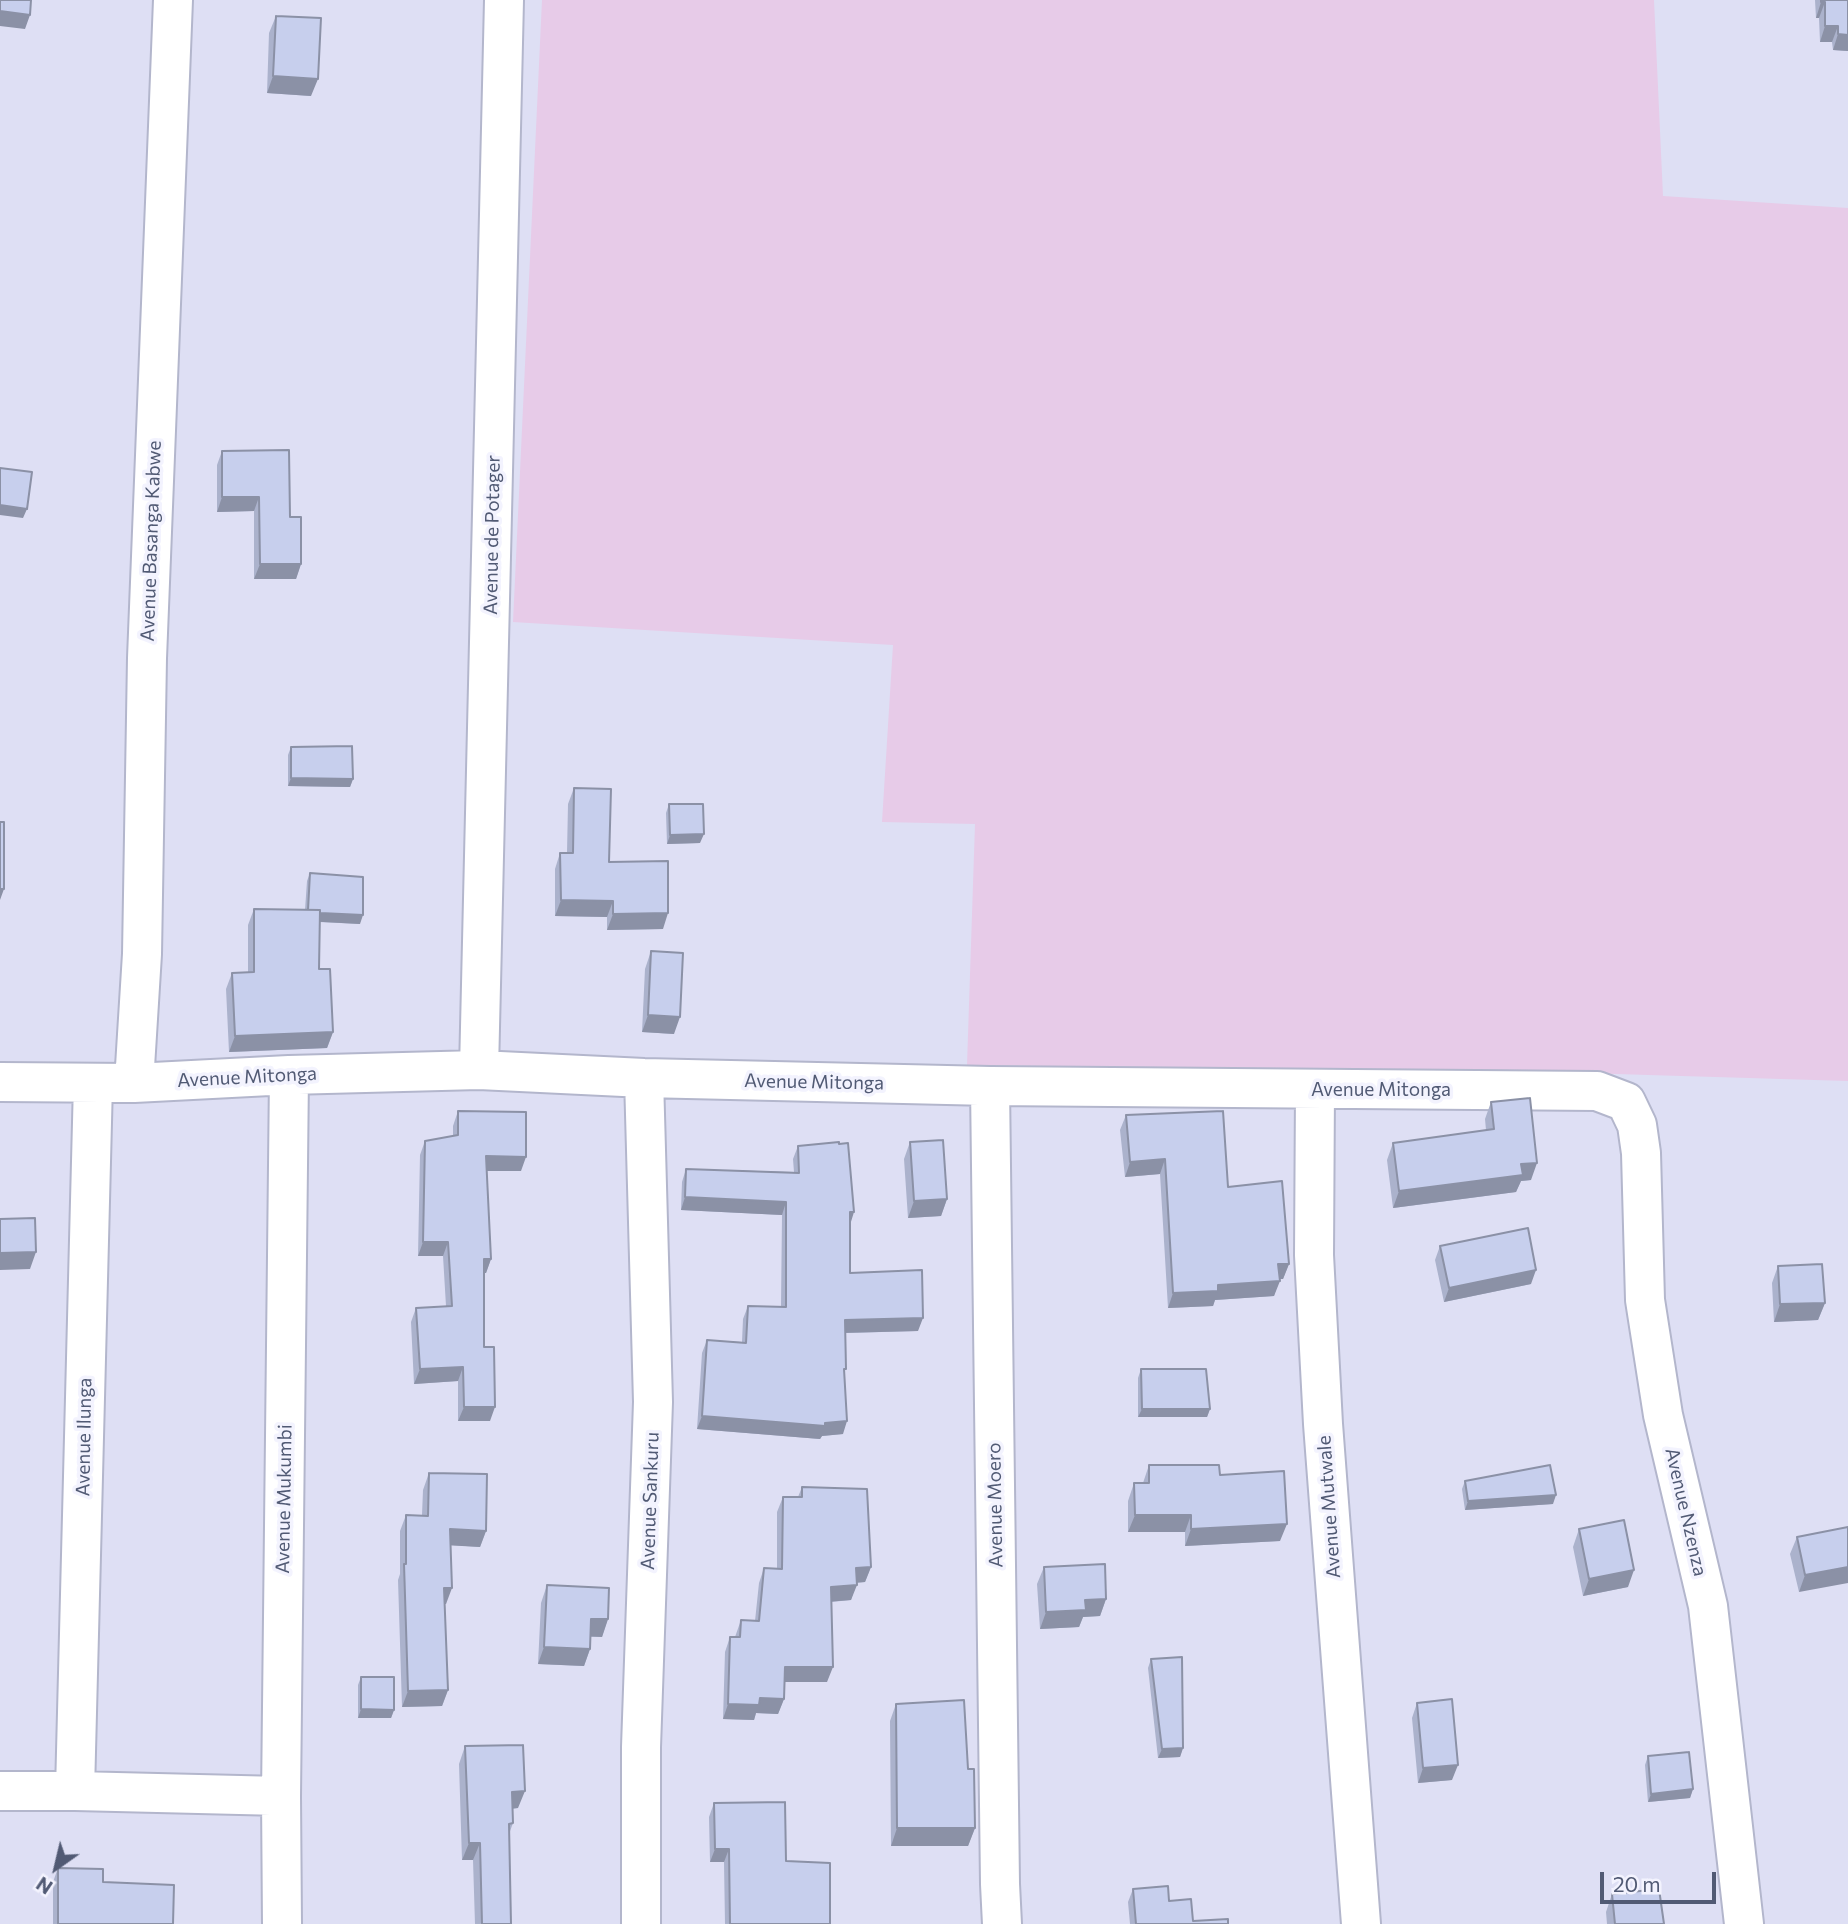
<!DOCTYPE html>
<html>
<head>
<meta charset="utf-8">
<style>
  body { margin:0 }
  #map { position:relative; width:1848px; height:1924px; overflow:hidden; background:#ececfb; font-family:Commissioner,sans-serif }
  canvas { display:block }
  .north { position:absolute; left:21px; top:1833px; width:70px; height:70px; -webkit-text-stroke:5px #f3f3fe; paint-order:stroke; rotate:214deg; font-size:19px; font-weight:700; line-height:28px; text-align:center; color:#515a74 }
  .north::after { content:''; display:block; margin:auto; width:24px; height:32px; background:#515a74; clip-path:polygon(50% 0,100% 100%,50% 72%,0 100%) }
  .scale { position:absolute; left:1600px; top:1872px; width:116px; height:32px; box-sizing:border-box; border:4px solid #515a74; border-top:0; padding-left:9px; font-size:21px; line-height:24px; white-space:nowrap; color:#515a74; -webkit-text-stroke:5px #f3f3fe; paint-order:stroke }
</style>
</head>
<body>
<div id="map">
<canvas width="1848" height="1924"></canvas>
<div class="north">N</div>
<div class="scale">20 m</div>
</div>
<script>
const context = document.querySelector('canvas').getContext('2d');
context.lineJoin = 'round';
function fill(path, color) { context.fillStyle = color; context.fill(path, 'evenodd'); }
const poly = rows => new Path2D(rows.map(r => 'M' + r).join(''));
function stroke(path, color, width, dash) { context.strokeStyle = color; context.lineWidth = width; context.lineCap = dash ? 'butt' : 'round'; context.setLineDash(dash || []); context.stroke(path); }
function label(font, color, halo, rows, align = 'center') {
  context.font = font + ' Commissioner,sans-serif'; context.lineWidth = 7; context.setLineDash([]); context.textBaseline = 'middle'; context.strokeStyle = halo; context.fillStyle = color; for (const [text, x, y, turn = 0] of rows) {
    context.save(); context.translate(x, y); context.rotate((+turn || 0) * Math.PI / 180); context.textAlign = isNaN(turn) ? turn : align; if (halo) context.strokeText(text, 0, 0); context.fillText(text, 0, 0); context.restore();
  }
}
fill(poly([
  [0,0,1848,0,1848,1924,0,1924]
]), '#dedff4');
fill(poly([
  [542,0,1654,0,1663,196,1848,208,1848,1081,1582,1073,967,1065,975,824,882,822,893,645,513,622]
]), '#e7cbe8');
const minor = poly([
  [479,1070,504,0],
  [0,1082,134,1083,289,1075,479,1070,644,1078,990,1086,1597,1091,1626,1102,1637,1125,1641,1153,1645,1300,1663,1415,1708,1606,1744,1924],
  [134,1083,142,954,147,658,173,0],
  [990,1086,1000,1884,1002,1924],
  [1315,1089,1314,1255,1323,1424,1361,1924],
  [0,1791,75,1791,281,1796],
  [75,1791,93,1083],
  [282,1924,281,1796,289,1075],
  [641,1924,641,1747,653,1402,644,1078]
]);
stroke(minor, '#b3b6cc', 42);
stroke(minor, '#fff', 38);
fill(poly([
  [1815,0,1848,0,1848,51,1833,50,1832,42,1820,42,1819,18,1816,18],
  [276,16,311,96,267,93,269,33],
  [222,451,290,517,301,564,296,579,254,579,254,511,217,512,217,465],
  [291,747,353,779,350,787,288,786,288,755],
  [574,788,609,862,663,929,607,930,607,917,555,916,555,869,560,853,567,853,568,804],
  [669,804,700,843,667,844,666,813],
  [310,873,360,924,319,922,319,969,333,1032,327,1048,229,1052,226,989,232,973,248,972,248,925,254,909,305,910,307,881],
  [651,951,674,1034,642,1032,645,969],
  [1491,1102,1531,1180,1521,1181,1516,1192,1393,1208,1387,1160,1393,1143,1486,1130,1485,1119],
  [458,1111,521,1171,487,1171,491,1259,486,1273,484,1273,484,1347,490,1421,458,1421,458,1381,414,1384,411,1322,416,1308,446,1306,443,1256,418,1256,420,1155,425,1141,453,1136,453,1126],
  [1126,1115,1228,1187,1289,1264,1283,1279,1279,1279,1274,1296,1215,1300,1213,1306,1168,1308,1160,1174,1125,1177,1120,1130],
  [910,1142,947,1199,941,1216,908,1218,904,1159],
  [798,1146,850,1224,850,1273,918,1331,845,1333,843,1434,822,1436,820,1439,697,1429,702,1353,707,1340,742,1342,743,1319,748,1306,781,1307,782,1215,681,1210,682,1182,686,1169,794,1172,793,1159],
  [1440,1246,1531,1284,1444,1302,1435,1260],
  [1778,1266,1825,1303,1818,1320,1774,1322,1772,1283],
  [1141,1369,1210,1409,1207,1417,1138,1417,1138,1378],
  [1149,1465,1280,1541,1185,1546,1185,1532,1128,1532,1128,1501,1134,1483,1143,1483],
  [429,1473,486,1531,480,1547,451,1545,446,1604,445,1604,448,1690,442,1706,402,1707,398,1580,400,1574,400,1531,406,1515,422,1515,423,1490],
  [1465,1481,1553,1504,1465,1510,1462,1489],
  [802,1487,871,1567,865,1582,856,1583,851,1600,831,1602,827,1682,784,1682,784,1699,778,1714,756,1713,754,1720,723,1719,725,1652,730,1637,735,1637,741,1620,755,1621,759,1583,764,1568,777,1569,777,1512,783,1497,798,1497],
  [1848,1527,1799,1592,1790,1554,1797,1537],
  [1579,1529,1628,1587,1583,1596,1573,1547],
  [1044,1567,1106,1599,1100,1616,1083,1617,1079,1627,1040,1629,1037,1584],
  [547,1585,608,1619,602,1637,591,1637,590,1649,584,1666,538,1664,541,1603],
  [1151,1659,1183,1748,1180,1757,1158,1758,1148,1668],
  [361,1677,394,1710,391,1718,358,1718,358,1685],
  [1417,1703,1452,1780,1418,1783,1412,1718],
  [896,1704,968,1769,975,1828,968,1846,891,1846,890,1721],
  [465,1746,518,1808,512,1809,513,1823,509,1834,511,1924,475,1924,473,1860,462,1860,459,1764],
  [1648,1756,1693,1789,1690,1798,1648,1802,1645,1765],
  [714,1803,786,1861,830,1924,725,1924,724,1862,710,1862,709,1817],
  [58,1868,103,1882,173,1924,53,1924,53,1882],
  [1133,1889,1169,1901,1193,1921,1228,1924,1130,1924,1128,1902],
  [1612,1894,1664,1924,1607,1924,1606,1912]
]), '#abb2cc');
fill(poly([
  [1821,2,1825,2,1819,18,1816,18],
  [0,11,30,15,25,29,0,26],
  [1825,26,1838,26,1832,42,1820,42],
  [1838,34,1848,35,1848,51,1833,50],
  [273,76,318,79,311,96,267,93],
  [222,497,259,497,254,511,217,512],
  [0,505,27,509,23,518,0,515],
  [260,564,301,564,296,579,254,579],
  [291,778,353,779,350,787,288,786],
  [704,834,700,843,667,844,670,835],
  [0,889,4,889,0,900],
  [561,900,613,901,607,917,555,916],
  [308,912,363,915,360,924,305,921],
  [668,913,663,929,607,930,613,914],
  [648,1015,680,1017,674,1034,642,1032],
  [333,1032,327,1048,229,1052,235,1036],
  [486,1156,526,1157,521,1171,481,1171],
  [1165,1159,1160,1174,1125,1177,1130,1162],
  [1537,1163,1531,1180,1521,1181,1516,1192,1393,1208,1399,1191,1521,1164],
  [685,1197,786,1202,782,1215,681,1210],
  [947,1199,941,1216,908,1218,914,1201],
  [850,1212,854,1212,850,1225],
  [423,1242,448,1242,443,1256,418,1256],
  [36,1252,30,1269,0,1270,0,1253],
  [484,1259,491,1259,486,1273,479,1273],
  [1278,1264,1289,1264,1283,1279,1273,1279],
  [1536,1270,1531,1284,1444,1302,1449,1288],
  [1280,1281,1274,1296,1215,1300,1213,1306,1168,1308,1173,1293,1218,1285],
  [1825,1303,1818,1320,1774,1322,1780,1304],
  [923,1318,918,1331,840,1333,845,1320],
  [463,1367,458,1381,414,1384,420,1369],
  [464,1407,495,1407,490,1421,458,1421],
  [1142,1409,1210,1409,1207,1417,1138,1417],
  [702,1416,825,1423,847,1421,843,1434,822,1436,820,1439,697,1429],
  [1556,1495,1553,1504,1465,1510,1468,1501],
  [1135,1515,1191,1515,1185,1532,1128,1532],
  [1287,1524,1280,1541,1185,1546,1191,1529],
  [450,1529,486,1531,480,1547,444,1545],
  [871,1567,865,1582,850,1583,856,1568],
  [1848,1567,1848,1583,1799,1592,1805,1575],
  [1634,1570,1628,1587,1583,1596,1589,1579],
  [857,1585,851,1600,826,1602,831,1587],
  [444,1588,452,1588,446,1604,438,1604],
  [1106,1599,1100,1616,1083,1617,1079,1627,1040,1629,1046,1612,1085,1600],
  [591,1619,608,1619,602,1637,585,1636],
  [544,1647,590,1649,584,1666,538,1664],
  [785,1667,833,1667,827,1682,779,1682],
  [448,1690,442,1706,402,1707,408,1691],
  [760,1698,784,1699,778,1714,756,1713,754,1720,723,1719,728,1704],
  [361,1709,394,1710,391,1718,358,1718],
  [1183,1748,1180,1757,1158,1758,1162,1749],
  [1458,1765,1452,1780,1418,1783,1423,1768],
  [1693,1789,1690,1798,1648,1802,1651,1794],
  [525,1791,518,1808,505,1809,512,1792],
  [897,1828,975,1828,968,1846,891,1846],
  [469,1843,480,1843,473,1860,462,1860],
  [715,1849,729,1849,724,1862,710,1862]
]), '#8b91a6');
const building = poly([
  [0,0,31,0,30,15,0,11,0,0],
  [1821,0,1848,0,1848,35,1838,34,1838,26,1825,26,1825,2,1821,2,1821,0],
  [276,16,321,18,318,79,273,76,276,16],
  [289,450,290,517,301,517,301,564,260,564,259,497,222,497,222,451,289,450],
  [0,468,32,472,27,509,0,505,0,468],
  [352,746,353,779,291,778,291,747,352,746],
  [574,788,611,789,609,862,668,861,668,913,613,914,613,901,561,900,560,853,573,853,574,788],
  [669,804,703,804,704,834,670,835,669,804],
  [0,822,4,822,4,889,0,889,0,822],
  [310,873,363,877,363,915,320,913,320,910,308,910,310,873],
  [254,909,320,910,319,969,330,969,333,1032,235,1036,232,973,254,972,254,909],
  [651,951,683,953,680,1017,648,1015,651,951],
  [1530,1098,1537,1163,1521,1164,1523,1175,1399,1191,1393,1143,1494,1129,1491,1102,1530,1098],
  [458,1111,526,1112,526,1157,486,1156,491,1259,484,1259,484,1347,494,1347,495,1407,464,1407,463,1367,420,1369,416,1308,452,1306,448,1242,423,1242,425,1141,458,1135,458,1111],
  [1223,1111,1228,1187,1282,1181,1289,1264,1278,1264,1280,1281,1218,1285,1218,1291,1173,1293,1165,1159,1130,1162,1126,1115,1223,1111],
  [943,1140,947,1199,914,1201,910,1142,943,1140],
  [839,1142,839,1144,848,1143,854,1212,850,1212,850,1273,922,1270,923,1318,845,1320,846,1369,844,1369,847,1421,825,1423,825,1426,702,1416,707,1340,746,1343,748,1306,786,1307,786,1202,685,1197,686,1169,799,1173,798,1146,839,1142],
  [35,1218,36,1252,0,1253,0,1219,35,1218],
  [1528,1228,1536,1270,1449,1288,1440,1246,1528,1228],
  [1822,1264,1825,1303,1780,1304,1778,1266,1822,1264],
  [1141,1369,1206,1369,1210,1409,1142,1409,1141,1369],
  [1149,1465,1219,1465,1220,1475,1284,1471,1287,1524,1191,1529,1191,1515,1135,1515,1134,1483,1149,1483,1149,1465],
  [1550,1465,1556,1495,1468,1501,1465,1481,1550,1465],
  [429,1473,487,1474,486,1531,450,1529,452,1588,444,1588,448,1690,408,1691,404,1564,406,1564,406,1515,428,1516,429,1473],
  [802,1487,867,1489,871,1567,856,1568,857,1585,831,1587,833,1667,785,1667,784,1699,760,1698,759,1705,728,1704,730,1637,740,1637,741,1620,759,1621,764,1568,782,1569,783,1497,802,1497,802,1487],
  [1624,1520,1634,1570,1589,1579,1579,1529,1624,1520],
  [1848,1527,1848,1567,1805,1575,1797,1537,1848,1527],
  [1105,1564,1106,1599,1085,1600,1086,1610,1046,1612,1044,1567,1105,1564],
  [547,1585,609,1588,608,1619,591,1619,590,1649,544,1647,547,1585],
  [1182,1657,1183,1748,1162,1749,1151,1659,1182,1657],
  [361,1677,394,1677,394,1710,361,1709,361,1677],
  [1452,1699,1458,1765,1423,1768,1417,1703,1452,1699],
  [964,1700,968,1769,974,1769,975,1828,897,1828,896,1704,964,1700],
  [523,1745,525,1791,512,1792,513,1823,509,1824,511,1924,482,1924,480,1843,469,1843,465,1746,523,1745],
  [1689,1752,1693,1789,1651,1794,1648,1756,1689,1752],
  [785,1802,786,1861,830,1863,830,1924,730,1924,729,1849,715,1849,714,1803,785,1802],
  [58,1868,103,1869,103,1882,174,1885,173,1924,58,1924,58,1868],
  [1168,1886,1169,1901,1191,1899,1193,1921,1228,1919,1228,1924,1136,1924,1133,1889,1168,1886],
  [1659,1889,1664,1924,1615,1924,1612,1894,1659,1889]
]);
fill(building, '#c7cfed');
stroke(building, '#8b91a6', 2);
label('19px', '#515a74', '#f3f3fe', [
  ["Avenue de Potager",492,535,-89],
  ["Avenue Basanga Kabwe",151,541,-88],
  ["Avenue Mitonga",247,1077,-3],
  ["Avenue Mitonga",814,1082,1],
  ["Avenue Mitonga",1381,1090],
  ["Avenue Ilunga",84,1437,-89],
  ["Avenue Mukumbi",284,1499,-89],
  ["Avenue Sankuru",650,1501,-88],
  ["Avenue Moero",995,1505,-91],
  ["Avenue Mutwale",1329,1507,-94],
  ["Avenue Nzenza",1686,1512,77]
]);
</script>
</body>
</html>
